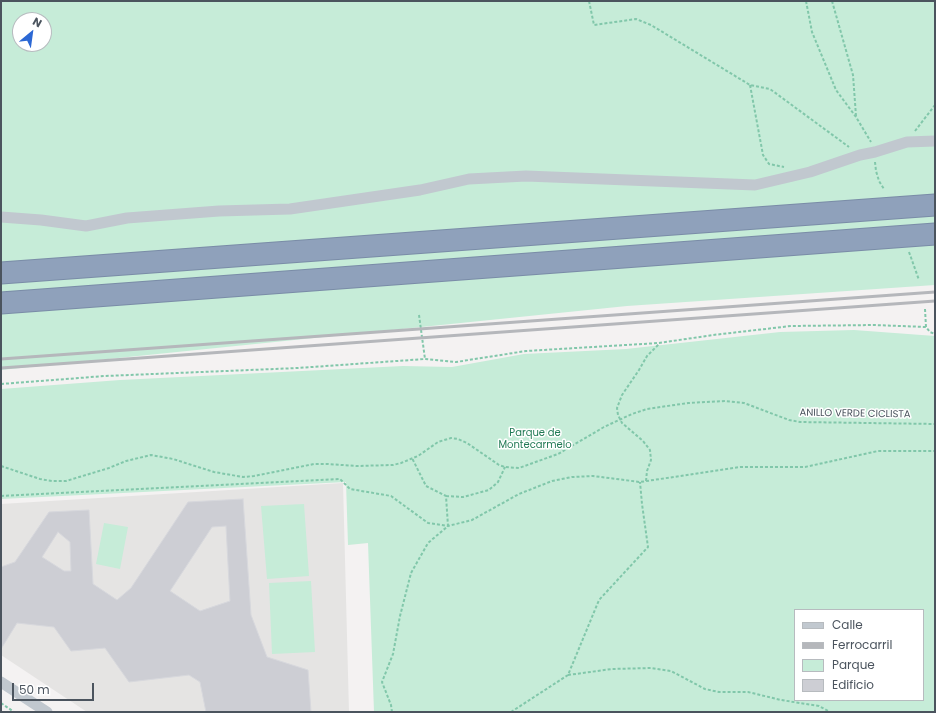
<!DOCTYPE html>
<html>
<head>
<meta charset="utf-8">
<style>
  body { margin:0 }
  #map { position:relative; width:936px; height:713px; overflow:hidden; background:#f4f2f2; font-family:Poppins,sans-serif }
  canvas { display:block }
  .frame { position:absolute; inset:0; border:2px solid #4b545e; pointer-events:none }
  .legend { position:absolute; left:794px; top:609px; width:130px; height:92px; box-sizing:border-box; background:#fff; border:1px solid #b7bbbf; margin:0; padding:5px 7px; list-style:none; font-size:12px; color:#4b545e }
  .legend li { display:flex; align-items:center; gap:8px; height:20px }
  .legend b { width:20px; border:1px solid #b7bbbf }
  .north { position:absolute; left:12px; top:12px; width:40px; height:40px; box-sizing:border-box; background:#fff; border:1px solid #b7bbbf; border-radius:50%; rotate:29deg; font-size:11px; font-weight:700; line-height:16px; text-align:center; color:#4b545e }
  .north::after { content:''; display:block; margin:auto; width:14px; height:18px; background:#2c68d4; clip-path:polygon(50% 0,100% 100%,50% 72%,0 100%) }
  .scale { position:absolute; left:12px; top:683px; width:82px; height:18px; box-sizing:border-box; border:2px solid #4b545e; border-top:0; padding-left:5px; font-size:12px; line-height:14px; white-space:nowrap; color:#4b545e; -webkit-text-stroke:3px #fff; paint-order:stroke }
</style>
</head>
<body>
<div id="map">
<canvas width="936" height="713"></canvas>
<div class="frame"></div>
<ul class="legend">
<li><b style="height:5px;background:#c1c8cf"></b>Calle</li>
<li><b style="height:5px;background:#b5b7bb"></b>Ferrocarril</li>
<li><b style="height:11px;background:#c6ecd8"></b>Parque</li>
<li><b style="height:11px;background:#cdced4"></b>Edificio</li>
</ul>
<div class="north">N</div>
<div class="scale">50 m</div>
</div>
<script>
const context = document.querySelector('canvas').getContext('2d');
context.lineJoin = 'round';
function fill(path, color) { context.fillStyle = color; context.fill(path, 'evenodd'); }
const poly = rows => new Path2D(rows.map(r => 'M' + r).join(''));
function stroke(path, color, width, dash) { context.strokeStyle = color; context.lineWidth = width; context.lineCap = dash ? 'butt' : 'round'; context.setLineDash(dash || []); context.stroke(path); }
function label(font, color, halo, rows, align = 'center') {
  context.font = font + ' Poppins,sans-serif'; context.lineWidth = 3; context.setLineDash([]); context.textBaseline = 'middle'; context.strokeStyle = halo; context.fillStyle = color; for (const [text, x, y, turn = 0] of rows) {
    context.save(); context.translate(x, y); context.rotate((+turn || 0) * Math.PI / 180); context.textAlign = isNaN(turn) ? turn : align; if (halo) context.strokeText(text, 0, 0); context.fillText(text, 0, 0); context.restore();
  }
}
fill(poly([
  [343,483,349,712,87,712,1,655,1,504]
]), '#e5e4e3');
fill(poly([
  [1,1,935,1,935,285,627,306,1,370],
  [20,20,44,20,44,44,20,44],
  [854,330,935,336,935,712,374,712,368,543,348,545,346,482,1,499,1,389,120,380,403,366,452,367,524,354,626,349,780,332],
  [795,610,923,610,923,700,795,700],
  [304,504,309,576,267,579,261,506],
  [104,523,128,527,120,569,96,564],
  [311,581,315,652,272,654,269,583]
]), '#c6ecd8');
const building = poly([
  [243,499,251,615,267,657,308,670,311,712,206,712,200,682,189,675,129,682,105,648,71,651,54,627,17,623,1,649,1,567,15,562,49,512,89,510,93,584,117,600,131,588,188,502,243,499],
  [226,526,230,601,200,611,170,591,212,527,226,526],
  [58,532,70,542,71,571,64,571,42,557,58,532]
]);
fill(building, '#cdced4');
stroke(building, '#d7d8dd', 1);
const highway = poly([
  [1,273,935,205],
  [1,303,935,234]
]);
stroke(highway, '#7a8ca7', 23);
stroke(poly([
  [589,1,594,25,636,19,651,25,750,85,770,89,849,147],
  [806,1,812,32,836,90,856,117,871,142],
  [832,1,853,75,856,116],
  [750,85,763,155,769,164,784,167],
  [915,131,935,105],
  [875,162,876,171,879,181,884,189],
  [909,252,919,280],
  [925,309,926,327,930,332,935,334],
  [419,315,425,359],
  [1,384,105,376,298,368,425,359,456,362,526,351,659,343,713,335,791,326,874,325,926,327],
  [1,466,40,479,52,481,66,481,109,468,126,461,151,455,173,459,214,472,243,477,254,476,314,464,327,464,357,466,393,465,401,463,418,456,438,442,451,438,458,439,467,443,499,465,505,467,519,468,558,454,604,427,632,414,647,409,688,403,725,401,744,403,789,420,800,422,935,424],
  [646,481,647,471,651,460,650,450,643,441,622,423,618,415,617,408,622,395,639,370,647,356,659,344],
  [1,496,340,479,350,489,391,496,428,523,448,526,472,520,519,494,552,481,572,477,593,476,640,482,740,467,805,467,878,451,935,451],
  [446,496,463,497,489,490,498,482,505,467],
  [568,675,612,669,651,668,671,671,705,689,719,692,748,692,781,700,819,706,830,712],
  [1,703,14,712],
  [392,712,391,705,382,682,393,654,400,616,411,573,428,543,448,526,446,496,426,486,412,458],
  [511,712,568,675,599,600,648,547,642,504,640,482]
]), '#81c7aa', 2, [3, 2]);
stroke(poly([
  [1,217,41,220,86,226,127,218,219,211,290,209,420,190,469,179,526,176,755,185,810,172,860,155,875,152,907,142,935,141],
  [1,682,47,712]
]), '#c1c8cf', 11);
stroke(highway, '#8fa1bb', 21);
stroke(poly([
  [1,359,935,292],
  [1,368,935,301]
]), '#b5b7bb', 3);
label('10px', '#4b545e', '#fff', [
  ["ANILLO VERDE CICLISTA",855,414,1]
]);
label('10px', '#217a55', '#fff', [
  ["Parque de",535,433],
  ["Montecarmelo",535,445]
]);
</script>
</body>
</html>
